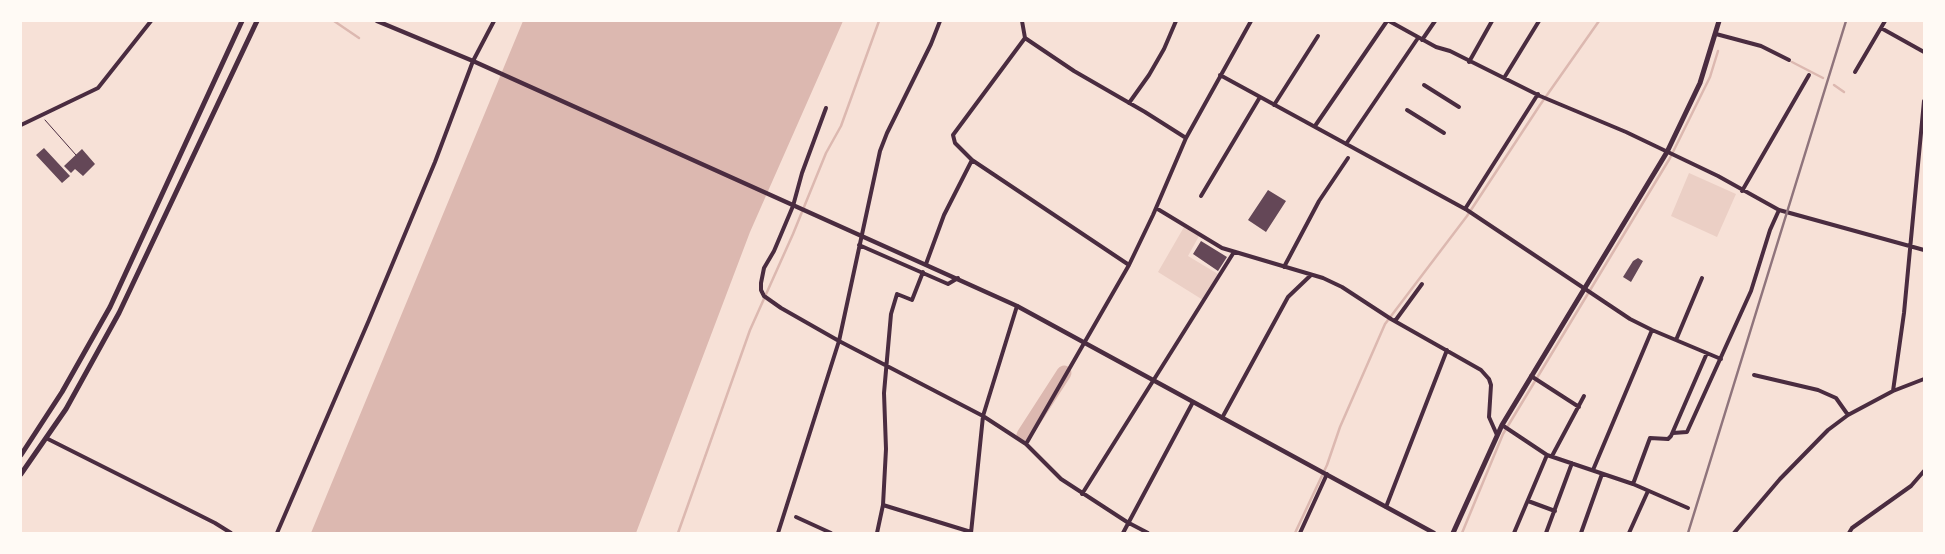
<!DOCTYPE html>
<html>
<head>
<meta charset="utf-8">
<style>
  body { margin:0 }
  #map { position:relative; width:1945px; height:554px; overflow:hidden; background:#f7e1d7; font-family:Karla,sans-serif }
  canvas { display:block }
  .frame { position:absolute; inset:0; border:22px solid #fffaf5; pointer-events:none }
</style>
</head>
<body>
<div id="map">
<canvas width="1945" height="554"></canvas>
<div class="frame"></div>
</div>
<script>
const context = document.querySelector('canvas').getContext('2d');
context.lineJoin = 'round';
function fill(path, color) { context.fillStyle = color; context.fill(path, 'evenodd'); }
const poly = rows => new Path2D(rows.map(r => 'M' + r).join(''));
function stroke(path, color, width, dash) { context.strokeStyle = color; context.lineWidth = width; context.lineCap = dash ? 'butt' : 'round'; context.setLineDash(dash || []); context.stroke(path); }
fill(poly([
  [1689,173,1736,194,1717,237,1671,216],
  [1184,227,1199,236,1188,256,1218,274,1203,300,1158,272]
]), '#ebcfc5');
fill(poly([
  [523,21,843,21,750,232,636,533,311,533]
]), '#dcb8b0');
stroke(poly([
  [334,21,359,38],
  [1792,62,1823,78],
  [1834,85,1844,92],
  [678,533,750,330,793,234,826,153,841,126,879,21],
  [1295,533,1327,465,1340,427,1385,324,1467,216,1540,105,1599,21],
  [1462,533,1503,434,1670,158,1710,77,1718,51]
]), '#dcb8b0', 2.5);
stroke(poly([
  [1024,435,1064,373]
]), '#dcb8b0', 15);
fill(poly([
  [44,148,70,176,62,183,36,155],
  [82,149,95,164,83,176,75,169,71,173,64,166],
  [1268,190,1286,201,1266,232,1248,220],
  [1201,241,1227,257,1218,271,1193,254],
  [1638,258,1643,261,1631,282,1623,277,1633,261]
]), '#644757');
stroke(poly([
  [45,120,76,155]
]), '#4a2c40', 1);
stroke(poly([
  [1022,21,1025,38,1074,71,1145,112,1186,138],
  [1389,21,1436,47,1450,51,1540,96,1626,132,1718,176,1779,210,1924,250],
  [1881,28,1924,52],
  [1716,34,1761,46,1789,60],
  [1422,40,1435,21],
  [1469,62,1492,21],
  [1855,72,1885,21],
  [1220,75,1467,210,1630,319,1652,330,1721,359],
  [1504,78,1539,21],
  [1424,85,1459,107],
  [1129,103,1149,75,1164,49,1176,21],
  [1274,105,1318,36],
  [826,108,802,173,793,206,774,251,764,268,761,283,761,290,764,296,781,308,839,341,983,416,1026,444,1061,479,1127,522,1148,533],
  [1407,110,1444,133],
  [21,125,98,88,151,21],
  [1315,126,1387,21],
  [1346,144,1418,38],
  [972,160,1129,265],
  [1742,191,1809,75],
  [1201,196,1260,97],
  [1156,208,1222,248,1323,278,1342,287,1391,319,1481,370,1489,379,1491,385,1489,417,1497,435],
  [1465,209,1538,94],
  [859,245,948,284,958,278],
  [926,264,944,215,972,160,955,143,953,135,1025,38],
  [1284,267,1319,201,1348,158],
  [1395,321,1422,284],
  [1676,340,1702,278],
  [1754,375,1818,390,1836,398,1848,415],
  [1531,376,1579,407],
  [1893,391,1904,313,1924,101],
  [1222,418,1288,297,1311,275],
  [1502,425,1547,455,1633,484,1688,508],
  [1673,433,1687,432,1751,291,1770,230,1779,210],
  [46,438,215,523,231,533],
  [1026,444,1129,265,1153,215,1186,138,1251,21],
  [1552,456,1584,396],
  [1593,470,1652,330],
  [1633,484,1650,438,1668,439,1671,436,1707,353],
  [1082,494,1234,252],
  [1528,501,1555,511],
  [883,505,971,532],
  [1386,507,1447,350],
  [796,517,831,533],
  [277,533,369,320,435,162,473,61,494,21],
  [778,533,839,341,880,151,887,133,931,44,940,21],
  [877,533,883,505,886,449,884,393,891,314,897,294,912,300,923,272],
  [971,533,983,416,1017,306],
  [1123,533,1193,402],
  [1300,533,1327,474],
  [1514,533,1547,455],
  [1546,533,1572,463],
  [1581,533,1602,474],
  [1629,533,1648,491],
  [1734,533,1780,479,1828,430,1848,415,1893,391,1924,379],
  [1849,533,1852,528,1911,486,1924,471]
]), '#4a2c40', 4);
stroke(poly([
  [377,21,473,61,1017,306,1434,533]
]), '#4a2c40', 4.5);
stroke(poly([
  [21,455,62,392,110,307,242,21],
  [21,474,66,409,119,313,257,21],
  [1453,533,1502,425,1667,152,1700,83,1719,21]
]), '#4a2c40', 5);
stroke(poly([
  [1688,533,1846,21]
]), '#8f747c', 2.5);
</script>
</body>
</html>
